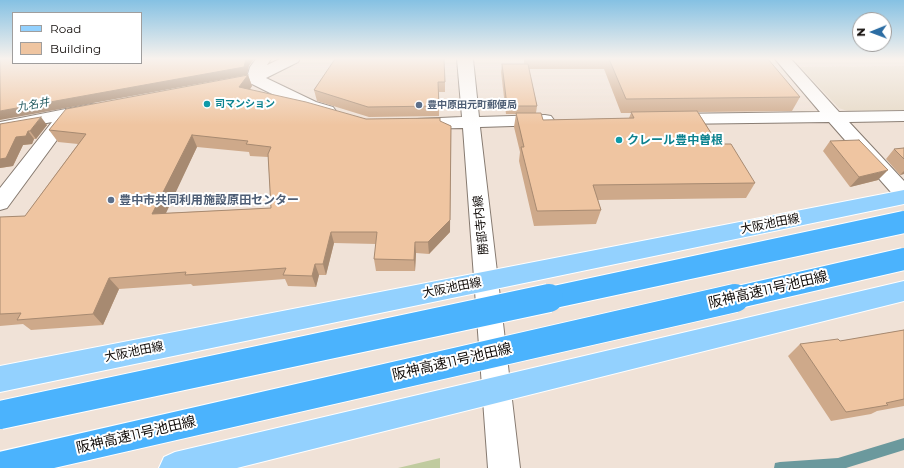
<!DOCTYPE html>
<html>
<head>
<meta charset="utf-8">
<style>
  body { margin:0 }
  #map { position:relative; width:904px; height:468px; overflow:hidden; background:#f0e2d7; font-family:Montserrat,sans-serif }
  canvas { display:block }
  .legend { position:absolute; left:12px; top:12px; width:130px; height:52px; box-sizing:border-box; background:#fff; border:1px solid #a09e9d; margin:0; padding:5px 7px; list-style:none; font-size:12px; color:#110c09 }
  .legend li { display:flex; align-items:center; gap:8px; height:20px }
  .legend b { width:20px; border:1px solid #a09e9d }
  .north { position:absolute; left:852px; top:12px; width:40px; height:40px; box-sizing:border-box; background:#fff; border:1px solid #a09e9d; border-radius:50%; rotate:269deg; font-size:11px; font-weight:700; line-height:16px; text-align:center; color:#110c09 }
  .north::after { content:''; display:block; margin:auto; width:14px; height:18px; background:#2c6da3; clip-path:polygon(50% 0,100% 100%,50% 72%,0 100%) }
</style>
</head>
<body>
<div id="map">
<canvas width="904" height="468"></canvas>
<ul class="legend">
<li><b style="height:5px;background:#93d1fe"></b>Road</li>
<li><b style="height:11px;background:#efc5a1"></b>Building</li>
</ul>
<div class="north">N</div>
</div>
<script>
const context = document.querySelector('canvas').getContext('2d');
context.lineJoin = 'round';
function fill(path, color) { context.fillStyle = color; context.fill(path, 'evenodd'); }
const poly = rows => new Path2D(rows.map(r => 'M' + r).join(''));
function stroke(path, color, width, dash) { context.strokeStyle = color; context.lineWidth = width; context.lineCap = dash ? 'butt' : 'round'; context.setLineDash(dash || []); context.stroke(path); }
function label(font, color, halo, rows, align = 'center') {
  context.font = font + ' Montserrat,"Noto Sans JP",sans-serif'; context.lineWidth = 4; context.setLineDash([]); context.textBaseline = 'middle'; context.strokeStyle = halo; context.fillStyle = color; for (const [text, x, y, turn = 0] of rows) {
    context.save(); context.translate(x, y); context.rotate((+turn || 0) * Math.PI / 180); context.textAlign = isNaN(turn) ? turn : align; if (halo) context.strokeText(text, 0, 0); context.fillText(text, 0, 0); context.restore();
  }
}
fill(poly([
  [904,66,904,111,850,112,839,108,800,67]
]), '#e6d9c6');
fill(poly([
  [440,458,440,468,398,468]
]), '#c0cb9f');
fill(poly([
  [904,438,904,450,846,468,774,468,775,463,780,462,838,458,904,438]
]), '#6b999d');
const minor = poly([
  [256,59,271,59,267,65,280,59,300,59,298,62,266,78,316,102,333,107,336,111,333,115,327,116,304,110,252,84,245,82,243,79,248,74,250,67,256,59],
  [457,59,473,59,479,117,545,115,551,116,554,120,551,124,545,125,480,127,520,468,488,468,463,128,417,129,411,128,408,124,411,120,417,119,462,117,457,59],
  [775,59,791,59,839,112,904,111,904,121,849,122,904,181,904,201,897,199,829,122,673,124,667,123,664,119,667,115,673,114,820,112,775,59],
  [91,104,97,105,100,109,97,113,73,118,7,208,0,210,0,188,52,122,0,132,0,122,91,104]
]);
const major = poly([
  [904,190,904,204,0,392,0,366,904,190],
  [904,281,904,301,237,468,159,468,164,457,175,452,904,281]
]);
stroke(minor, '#867a70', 2);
stroke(major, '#fff', 2);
fill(minor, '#fff');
fill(major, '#93d1fe');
const highwayBridgeFar1 = poly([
  [545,299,904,222],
  [730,299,904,259]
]);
const highwayBridge = poly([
  [0,415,549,298],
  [0,466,735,298]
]);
stroke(highwayBridgeFar1, '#fff', 24, []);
stroke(highwayBridge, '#fff', 30, []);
stroke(highwayBridgeFar1, '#4bb3fd', 22);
stroke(highwayBridge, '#4bb3fd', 28);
fill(poly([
  [335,59,445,82,445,92,439,92,439,116,369,117,317,101,314,90],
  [524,59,768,59,800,97,792,111,698,112,718,144,755,183,746,198,598,200,601,210,596,224,534,226,519,161,520,152,514,127,516,114,506,114,501,72,502,64,524,64],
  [529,69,604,69,621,113,631,113,629,118,543,120,536,113,537,106],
  [248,75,252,86,249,90,450,232,429,254,416,253,415,271,376,271,374,259,376,244,334,243,326,275,319,275,316,287,288,286,285,279,193,286,191,284,119,289,103,325,31,330,23,324,0,326,0,217,25,216,78,144,58,142,49,130],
  [197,147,249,152,250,156,268,157,271,208,165,213],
  [0,124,47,125,36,139,34,139,32,144,23,145,13,166,0,168],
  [830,141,878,180,850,187,823,151],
  [904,148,904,174,900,175,886,159,894,149],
  [904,330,904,406,877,411,871,414,831,421,788,356,800,344,840,341]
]), '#cea98a');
fill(poly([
  [246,59,254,59,249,66,247,75,0,120,0,111],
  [248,75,252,86,244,99,239,87],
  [41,117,47,125,36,139,30,131],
  [451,126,450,232,429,254,428,242],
  [28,131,34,139,32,144,23,145,13,166,0,168,0,159,16,137],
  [192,135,197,147,160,226,152,214],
  [888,170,878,180,850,187,859,177],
  [904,171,904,174,900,175],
  [331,232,334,243,326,275,323,264],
  [415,242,416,253,415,271,414,260],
  [315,264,319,275,316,287,312,276],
  [109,278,119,289,103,325,93,314]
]), '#a78a71');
const building = poly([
  [0,59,13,59,13,63,141,63,141,59,246,59,244,67,0,111,0,59],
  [335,59,444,59,445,82,438,82,439,106,368,107,314,90,335,59],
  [609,59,768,59,800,97,626,99,609,59],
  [502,64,528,64,537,106,507,106,502,64],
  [248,75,239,87,306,102,366,119,440,118,440,121,451,126,450,220,428,242,415,242,414,260,374,259,377,232,331,232,323,264,315,264,312,276,283,275,286,268,185,275,186,272,109,278,93,314,17,320,21,313,0,314,0,217,25,216,86,134,49,130,66,109,248,75],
  [192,135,248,141,246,144,271,147,268,154,271,208,152,214,192,135],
  [697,111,718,144,731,144,755,183,593,185,601,210,537,211,521,147,524,147,516,113,541,113,543,120,634,118,631,112,697,111],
  [41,117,30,131,28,131,26,136,16,137,6,158,0,159,0,124,41,117],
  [859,140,888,170,859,177,830,141,859,140],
  [904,148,904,159,894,149,904,148],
  [904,330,904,399,886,403,888,405,846,412,800,344,838,339,840,341,904,330]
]);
fill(building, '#efc5a1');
stroke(building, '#a78a71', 1);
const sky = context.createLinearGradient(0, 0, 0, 125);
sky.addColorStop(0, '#85c1e3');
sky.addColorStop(0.47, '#f8f2ed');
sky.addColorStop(1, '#f8f2ed00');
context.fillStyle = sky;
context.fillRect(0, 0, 904, 125);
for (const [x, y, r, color] of [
  [207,104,4,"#0f9aa8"],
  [419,105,4,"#5c6f8a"],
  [619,140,4,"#0f9aa8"],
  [111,200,4,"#5c6f8a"]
]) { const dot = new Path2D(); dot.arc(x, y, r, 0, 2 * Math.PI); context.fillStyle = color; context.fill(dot); stroke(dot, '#fff', 1.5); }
label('bold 10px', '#0d838f', '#fff', [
  ["司マンション",215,104]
], 'left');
label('bold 10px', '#4e5e75', '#fff', [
  ["豊中原田元町郵便局",427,105]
], 'left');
label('italic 11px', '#225a60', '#fff', [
  ["九名井",33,105,-11]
]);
label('bold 12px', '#0d838f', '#fff', [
  ["クレール豊中曽根",627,140]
], 'left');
label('bold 12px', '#4e5e75', '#fff', [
  ["豊中市共同利用施設原田センター",119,200]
], 'left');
label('12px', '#110c09', '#fff', [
  ["大阪池田線",770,224,-11],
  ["勝部寺内線",481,225,-96],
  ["大阪池田線",452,288,-11],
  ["大阪池田線",134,352,-11]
]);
label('14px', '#110c09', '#fff', [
  ["阪神高速11号池田線",768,290,-13],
  ["阪神高速11号池田線",452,362,-13],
  ["阪神高速11号池田線",136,435,-13]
]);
</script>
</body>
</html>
